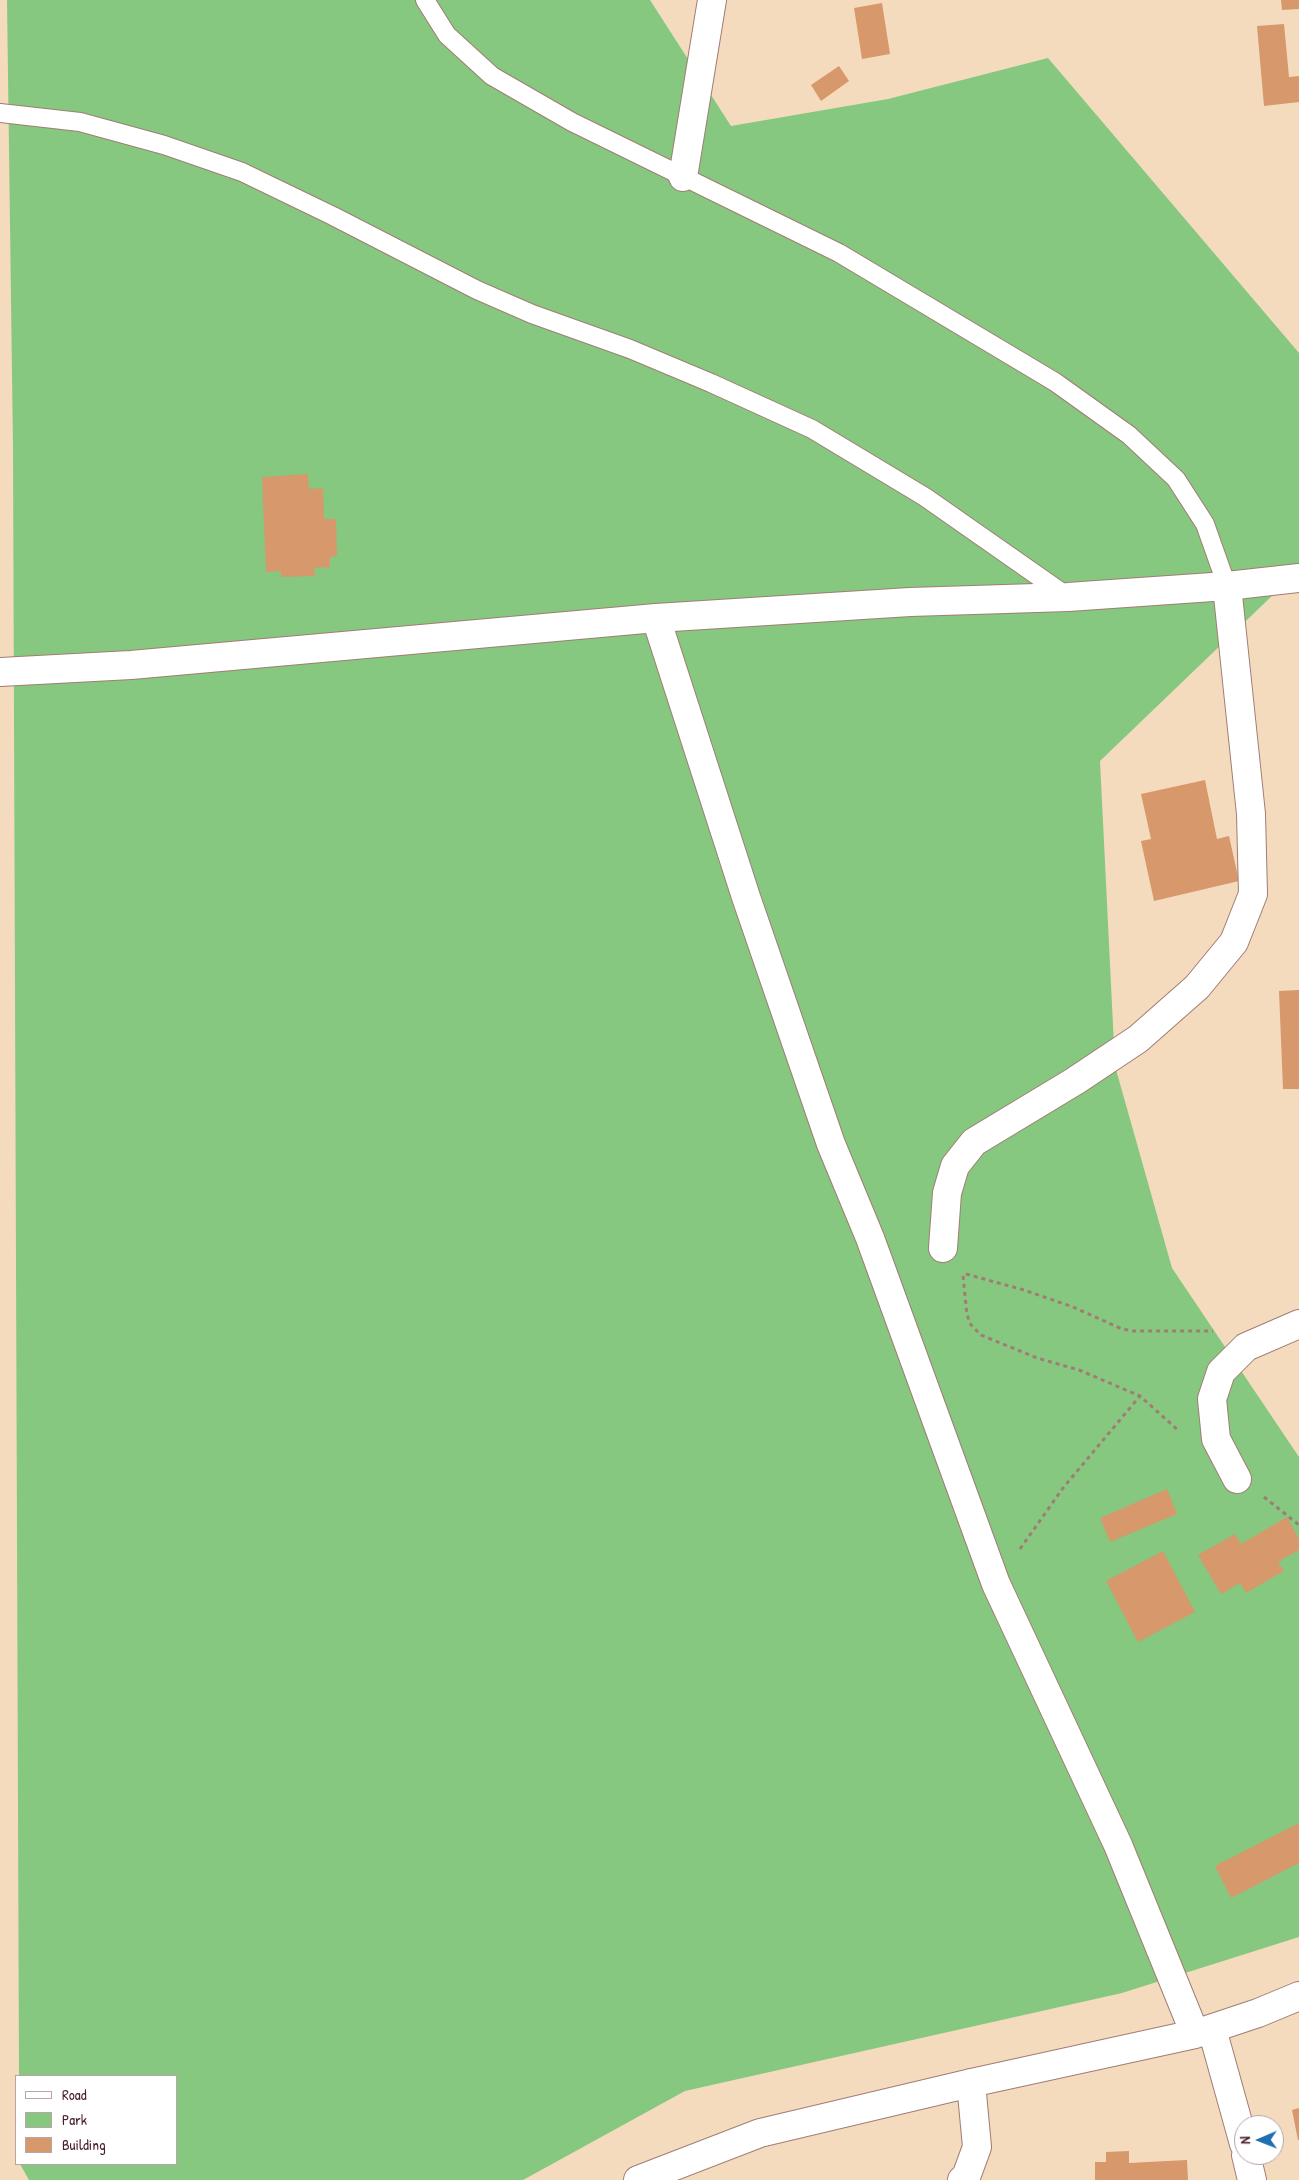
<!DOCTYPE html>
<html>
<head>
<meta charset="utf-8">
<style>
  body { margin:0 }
  #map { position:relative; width:1299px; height:2180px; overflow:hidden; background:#f5dbbe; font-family:"Patrick Hand",sans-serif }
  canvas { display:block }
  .legend { position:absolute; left:15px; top:2075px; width:162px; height:90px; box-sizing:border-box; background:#fff; border:1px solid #b7a5aa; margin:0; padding:6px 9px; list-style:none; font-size:15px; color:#4a1f2b }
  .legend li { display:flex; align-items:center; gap:10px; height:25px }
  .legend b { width:25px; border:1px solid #b7a5aa }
  .north { position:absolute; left:1234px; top:2115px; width:50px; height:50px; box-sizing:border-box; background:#fff; border:1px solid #b7a5aa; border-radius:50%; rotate:269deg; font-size:14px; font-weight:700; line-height:20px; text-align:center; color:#4a1f2b }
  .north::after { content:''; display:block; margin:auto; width:18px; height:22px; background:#1f6fb2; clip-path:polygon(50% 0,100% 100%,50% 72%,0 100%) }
</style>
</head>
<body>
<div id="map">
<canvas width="1299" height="2180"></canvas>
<ul class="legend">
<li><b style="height:6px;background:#fff"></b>Road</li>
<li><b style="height:14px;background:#86c880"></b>Park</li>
<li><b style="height:14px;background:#d7986b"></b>Building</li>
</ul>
<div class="north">N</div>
</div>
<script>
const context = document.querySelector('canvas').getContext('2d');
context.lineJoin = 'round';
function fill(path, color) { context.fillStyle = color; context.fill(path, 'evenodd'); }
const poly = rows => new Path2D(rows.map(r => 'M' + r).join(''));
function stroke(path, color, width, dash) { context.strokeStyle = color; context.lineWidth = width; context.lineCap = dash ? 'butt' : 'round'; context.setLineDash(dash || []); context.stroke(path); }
fill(poly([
  [7,0,650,0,731,126,888,99,1048,58,1299,353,1299,570,1100,761,1115,1066,1172,1268,1299,1457,1299,1937,1122,1993,685,2091,523,2180,29,2180,20,2164,176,2164,176,2076,19,2076,13,448]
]), '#86c880');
fill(poly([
  [1281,0,1299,0,1299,9,1282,10],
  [882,3,890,54,862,59,854,8],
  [1284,24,1289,77,1299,76,1299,102,1264,106,1257,26],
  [839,66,849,81,821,101,811,85],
  [308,474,309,489,323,488,324,519,336,519,337,556,330,557,330,567,314,568,315,576,281,577,281,571,266,572,262,477],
  [1205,780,1217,839,1229,836,1239,881,1154,901,1141,841,1151,839,1141,794],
  [1299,990,1299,1089,1283,1089,1279,991],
  [1167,1489,1177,1514,1110,1542,1100,1518],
  [1287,1517,1299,1539,1299,1550,1278,1562,1284,1571,1246,1593,1240,1583,1221,1594,1198,1555,1235,1534,1241,1544],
  [1163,1551,1195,1612,1138,1642,1106,1581],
  [1299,1823,1299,1863,1231,1898,1215,1866],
  [1299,2108,1299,2140,1298,2140,1292,2110],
  [1129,2151,1129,2163,1187,2160,1188,2180,1095,2180,1095,2162,1106,2162,1106,2152]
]), '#d7986b');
const lane = poly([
  [425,0,447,35,492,76,572,122,839,253,1055,382,1129,435,1176,479,1205,524,1227,586],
  [0,113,80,122,164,145,242,172,333,216,477,290,532,314,630,349,711,383,812,429,925,497,1068,597]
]);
const street = poly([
  [683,177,712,0],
  [656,618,746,897,831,1144,870,1238,996,1584,1118,1845,1195,2034],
  [0,672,131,665,656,618,910,602,1068,597,1227,586,1299,578],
  [943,1248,947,1193,955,1166,974,1142,1075,1081,1138,1039,1197,987,1234,942,1253,894,1251,814,1227,586],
  [1237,1479,1216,1439,1212,1399,1221,1372,1246,1347,1299,1324],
  [1212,2029,1244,2144],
  [1246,2155,1252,2180],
  [638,2180,760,2133,971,2083,1195,2034,1258,2013,1299,1996],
  [962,2180,966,2177,977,2147,971,2083]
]);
stroke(lane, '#a07d74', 20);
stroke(street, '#a07d74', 30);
stroke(poly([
  [966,1274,1024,1290,1073,1307,1122,1329,1134,1331,1213,1331],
  [963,1276,967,1315,971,1325,981,1335,1037,1358,1079,1370,1140,1396,1179,1431],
  [1264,1497,1299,1525],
  [1020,1549,1063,1488,1140,1396]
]), '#a07d74', 3, [4, 4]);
stroke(lane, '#fff', 18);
stroke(street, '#fff', 28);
</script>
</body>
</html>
